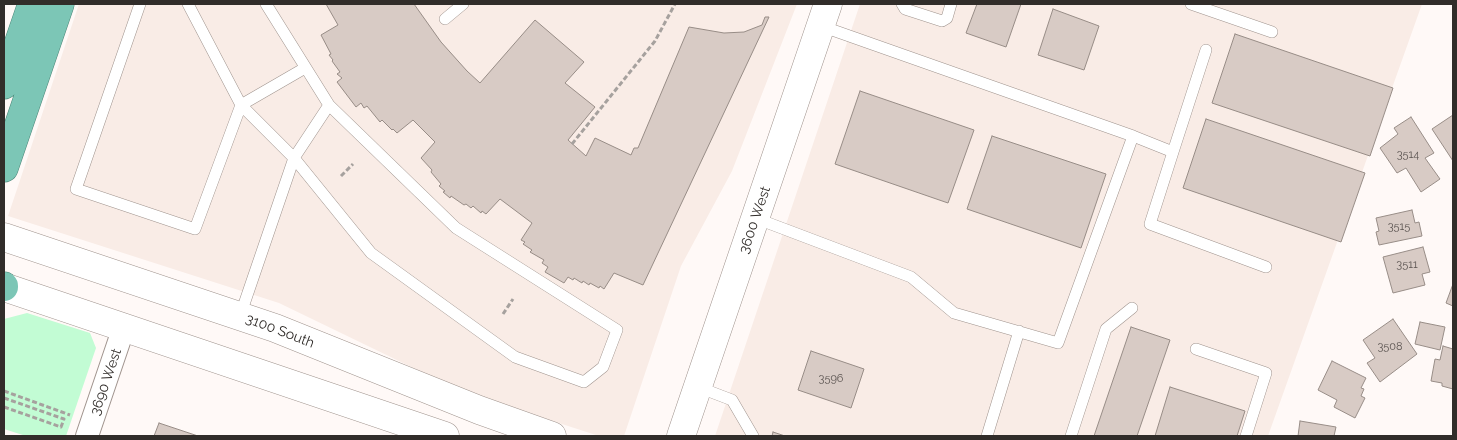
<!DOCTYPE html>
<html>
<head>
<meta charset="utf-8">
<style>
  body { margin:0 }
  #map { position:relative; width:1457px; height:440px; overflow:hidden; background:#fff9f7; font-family:Raleway,sans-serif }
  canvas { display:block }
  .frame { position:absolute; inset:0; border:5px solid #312d2a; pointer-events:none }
</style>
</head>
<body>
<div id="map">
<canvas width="1457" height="440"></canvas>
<div class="frame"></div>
</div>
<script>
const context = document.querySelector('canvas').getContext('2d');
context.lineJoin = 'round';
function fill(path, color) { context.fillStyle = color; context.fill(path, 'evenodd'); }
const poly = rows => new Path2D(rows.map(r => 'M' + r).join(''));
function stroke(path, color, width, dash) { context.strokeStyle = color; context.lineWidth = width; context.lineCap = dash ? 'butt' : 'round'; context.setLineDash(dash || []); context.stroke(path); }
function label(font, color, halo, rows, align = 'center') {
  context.font = font + ' Raleway,sans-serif'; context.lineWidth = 4; context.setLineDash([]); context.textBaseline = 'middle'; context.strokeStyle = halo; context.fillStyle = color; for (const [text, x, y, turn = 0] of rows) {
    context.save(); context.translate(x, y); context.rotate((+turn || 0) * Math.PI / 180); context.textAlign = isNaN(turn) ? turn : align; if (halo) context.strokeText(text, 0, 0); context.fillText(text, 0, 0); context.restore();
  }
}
fill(poly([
  [79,4,797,4,732,171,681,266,624,436,599,436,463,392,279,303,8,216],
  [860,4,1422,4,1268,436,715,436]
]), '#f9ece6');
fill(poly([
  [27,313,90,333,96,348,66,436,26,436,4,429,4,319]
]), '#c2fcd4');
const building = poly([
  [326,4,414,4,441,42,467,71,480,83,535,20,584,62,565,83,595,107,568,140,586,156,595,138,631,155,634,148,638,148,689,27,724,33,744,32,762,25,765,17,769,17,643,285,614,273,604,289,600,286,599,288,590,283,589,285,583,281,582,283,574,278,573,280,568,277,564,283,545,272,548,267,542,263,544,260,530,252,532,250,523,244,525,242,521,240,532,223,500,199,486,214,482,211,481,213,473,206,471,208,466,204,464,205,451,196,450,198,443,192,445,191,439,186,441,184,431,172,432,170,421,158,435,142,413,120,397,133,393,129,392,130,382,120,380,122,367,106,364,108,361,103,356,107,337,82,342,78,337,74,340,72,332,61,333,60,329,55,331,54,321,35,338,25,326,4],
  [977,4,1021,4,1006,47,966,33,977,4],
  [1053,9,1099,26,1084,70,1038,55,1053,9],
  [1235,34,1393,88,1370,156,1212,103,1235,34],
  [860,91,974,130,948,203,835,164,860,91],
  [1453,115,1453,161,1432,129,1453,115],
  [1411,117,1434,153,1425,158,1440,179,1421,192,1406,168,1397,173,1380,148,1398,134,1394,128,1411,117],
  [1206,119,1365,173,1341,242,1183,188,1206,119],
  [992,136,1106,174,1081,248,967,209,992,136],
  [1412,210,1415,223,1419,222,1422,236,1379,245,1376,232,1379,231,1376,218,1412,210],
  [1423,247,1430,272,1422,274,1425,285,1393,293,1383,257,1423,247],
  [1453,284,1453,306,1446,303,1453,284],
  [1393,319,1417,354,1380,382,1367,363,1375,358,1363,340,1393,319],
  [1420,322,1445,327,1440,350,1415,344,1420,322],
  [1131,327,1170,340,1137,436,1094,436,1131,327],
  [1443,346,1453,349,1453,389,1442,386,1442,383,1431,381,1435,359,1440,360,1443,346],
  [811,351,864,369,851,408,798,390,811,351],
  [1332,361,1366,378,1361,388,1364,389,1361,396,1365,398,1355,418,1334,407,1337,400,1318,390,1332,361],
  [1170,387,1245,411,1237,436,1155,436,1170,387],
  [1300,421,1336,427,1334,436,1298,436,1300,421],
  [159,423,198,436,154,436,159,423],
  [773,432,785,436,772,436,773,432]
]);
fill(building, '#d8cbc5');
stroke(building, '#988d87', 1);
const service = poly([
  [140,4,76,189,195,229,241,105,305,68],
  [188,4,241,105,294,158,371,253,515,357,584,382,603,367,617,330,456,228,329,105,294,158,240,316],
  [266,4,329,105],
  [902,4,905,9,942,21,947,18,951,4],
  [1191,4,1272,32],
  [445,19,463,4],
  [1133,136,1173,152,1150,224,1266,267],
  [1173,152,1206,50],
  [755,218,911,277,954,313,1058,343,1133,136,821,26],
  [1196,349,1266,373,1246,436],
  [698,387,732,400,753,436],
  [987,436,1019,331],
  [1071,436,1106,329,1132,308]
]);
const minor = poly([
  [87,436,124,327]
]);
const tertiary = poly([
  [681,436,828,4]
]);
const secondary = poly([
  [4,237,275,328,479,410,552,436],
  [4,287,445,436]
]);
const trunk = poly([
  [4,85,32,4],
  [4,168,60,4],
  [4,286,4,287]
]);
stroke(service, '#a0948e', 12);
stroke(minor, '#a0948e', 24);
stroke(tertiary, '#a0948e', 29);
stroke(secondary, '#a0948e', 29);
stroke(trunk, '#4d8779', 29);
stroke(poly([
  [572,144,655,41,675,4],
  [341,176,353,164],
  [503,314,513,299],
  [4,391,70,415],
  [4,398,64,419,61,427,4,407]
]), '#a6a19e', 3, [5, 2.5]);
stroke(service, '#fff', 11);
stroke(minor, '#fff', 22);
stroke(tertiary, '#fff', 28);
stroke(secondary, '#fff', 28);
stroke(trunk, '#7cc6b6', 28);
label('11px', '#5b5451', null, [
  ["3514",1408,155],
  ["3515",1399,227],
  ["3511",1407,265],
  ["3508",1390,347],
  ["3596",831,379]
]);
label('14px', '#312d2a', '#fff', [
  ["3600 West",755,220,-71],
  ["3100 South",280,331,21],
  ["3690 West",106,382,-71]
]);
</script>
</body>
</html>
